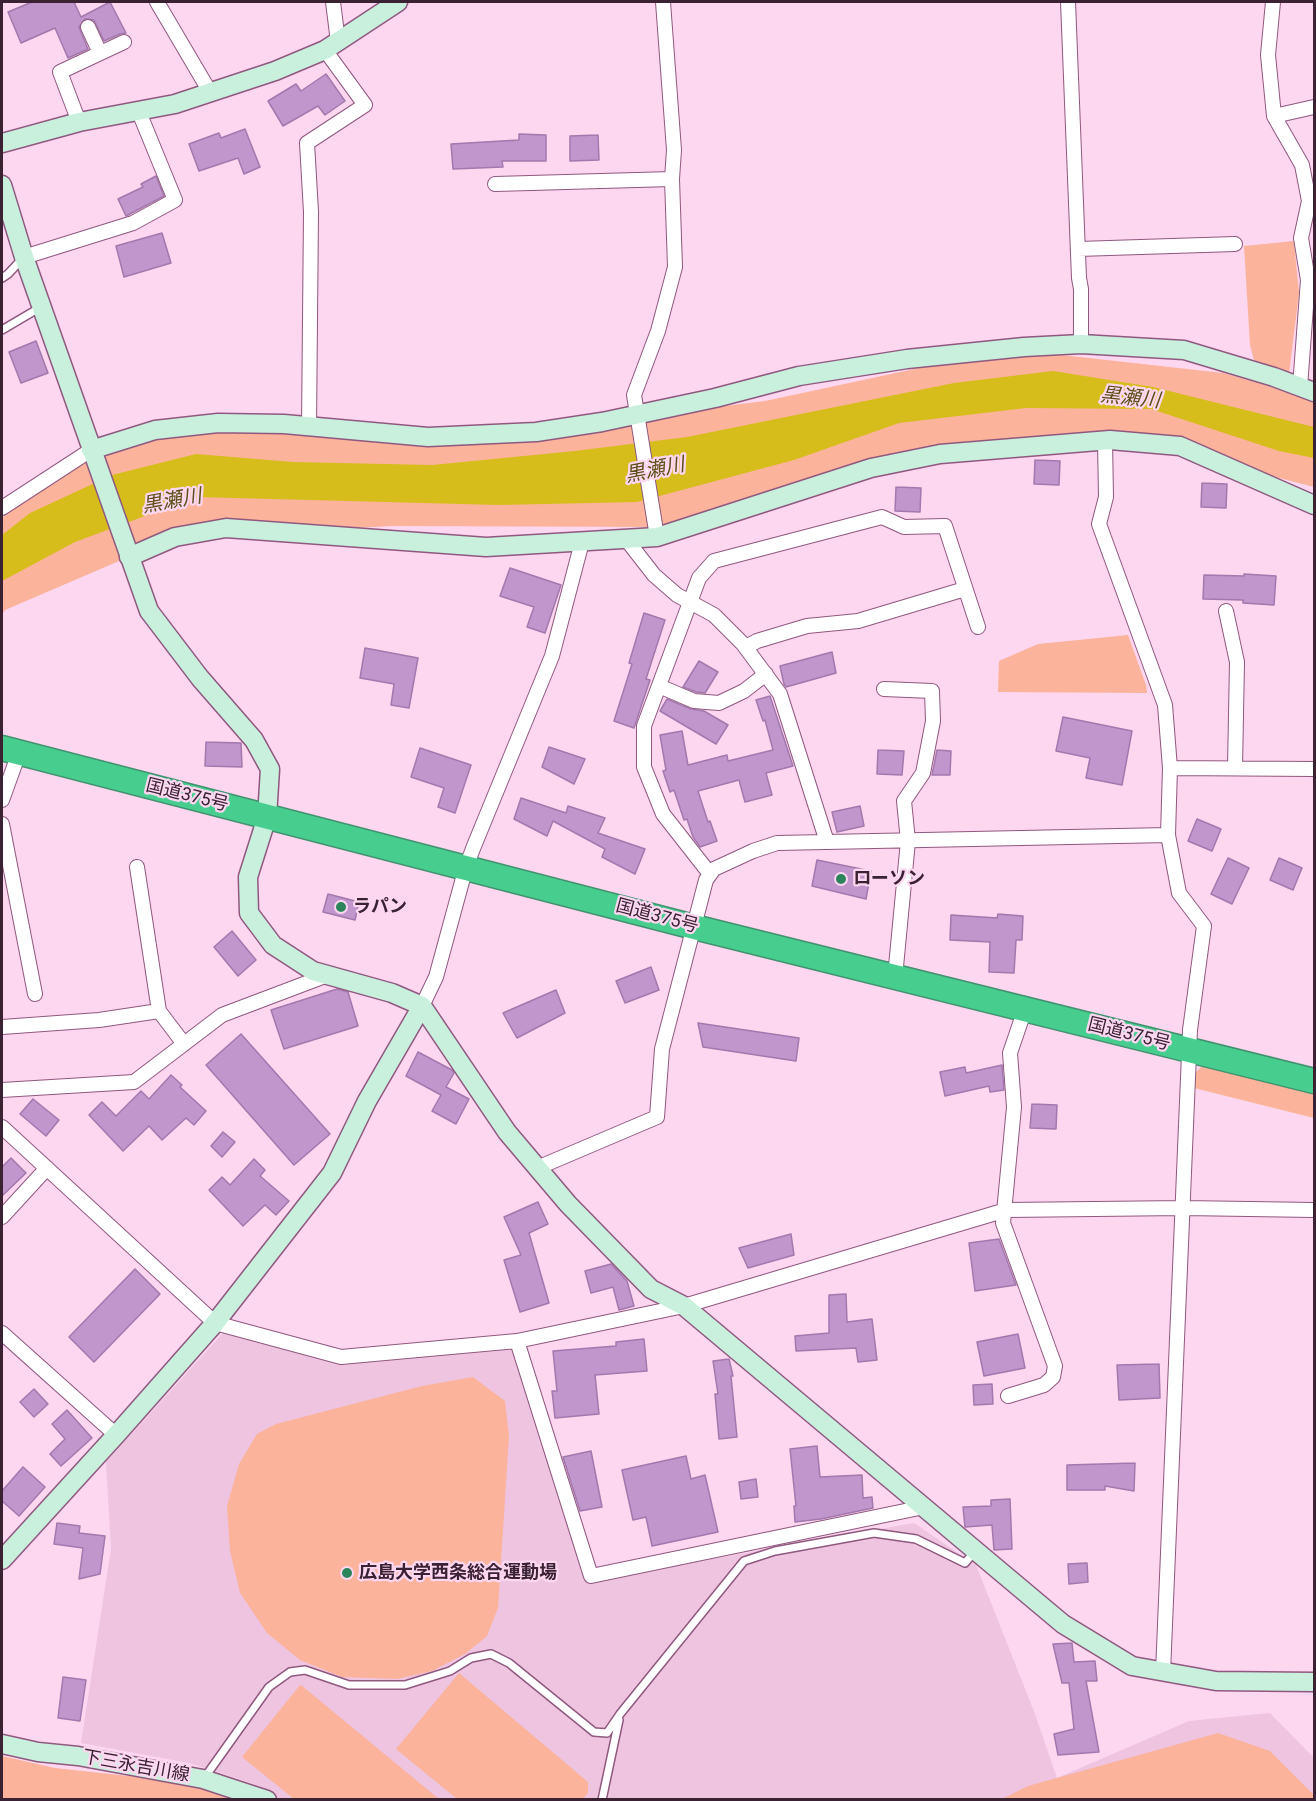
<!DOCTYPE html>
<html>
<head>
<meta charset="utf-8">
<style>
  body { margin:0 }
  #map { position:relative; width:1316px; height:1801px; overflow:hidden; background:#fdd6f0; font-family:Roboto,sans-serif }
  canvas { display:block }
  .frame { position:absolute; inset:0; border:3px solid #3a2233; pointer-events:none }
</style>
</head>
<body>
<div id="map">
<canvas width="1316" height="1801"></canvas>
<div class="frame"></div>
</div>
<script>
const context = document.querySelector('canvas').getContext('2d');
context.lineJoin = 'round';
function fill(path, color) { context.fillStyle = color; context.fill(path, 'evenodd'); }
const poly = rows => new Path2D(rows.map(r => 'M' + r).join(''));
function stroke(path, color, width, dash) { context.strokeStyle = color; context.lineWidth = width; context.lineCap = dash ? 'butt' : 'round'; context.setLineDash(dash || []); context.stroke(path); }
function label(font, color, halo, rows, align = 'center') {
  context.font = font + ' Roboto,"Noto Sans JP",sans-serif'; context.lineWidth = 4.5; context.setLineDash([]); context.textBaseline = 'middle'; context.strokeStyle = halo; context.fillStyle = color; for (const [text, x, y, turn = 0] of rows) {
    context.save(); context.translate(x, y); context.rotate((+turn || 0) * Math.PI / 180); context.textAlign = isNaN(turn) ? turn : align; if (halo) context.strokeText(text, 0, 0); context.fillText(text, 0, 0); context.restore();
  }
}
fill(poly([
  [223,1333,339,1364,512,1349,589,1581,914,1523,976,1565,1035,1714,1057,1778,1189,1721,1270,1713,1314,1758,1314,1799,282,1800,257,1785,189,1763,81,1743,111,1549,106,1462]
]), '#eec4e1');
fill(poly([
  [1294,241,1299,293,1289,374,1254,360,1250,345,1244,246],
  [1008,349,1223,373,1314,399,1314,487,1245,469,1178,440,871,468,666,527,393,526,175,537,5,610,2,615,2,518,18,503,126,439,284,424,500,434,765,401],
  [1128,635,1146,685,1147,693,998,692,999,661,1038,644],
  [1205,1063,1314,1091,1314,1118,1194,1088,1196,1072],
  [473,1377,505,1401,509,1436,498,1608,487,1636,465,1654,432,1671,397,1679,342,1677,300,1660,267,1633,240,1593,230,1551,227,1506,239,1464,257,1434,276,1424,422,1386],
  [459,1673,588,1782,588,1793,582,1799,457,1799,396,1749],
  [300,1685,301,1685,439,1799,294,1799,242,1757],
  [1218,1733,1270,1751,1314,1795,1314,1799,1002,1799,1028,1786],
  [2,1756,55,1768,202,1784,228,1799,2,1799]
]), '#fbb39b');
fill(poly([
  [1053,371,1153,387,1314,427,1314,458,1279,451,1151,409,1026,408,899,423,794,460,637,502,499,505,196,497,75,542,2,581,2,535,30,513,112,475,196,454,293,462,432,465,575,451,687,437,954,383]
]), '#d6bd1c');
const building = poly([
  [32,2,74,2,81,17,110,2,126,33,120,34,104,41,94,20,85,19,79,27,88,49,68,58,55,28,21,43,8,12,32,2],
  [326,74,345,101,325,115,318,106,283,126,268,101,296,84,301,91,326,74],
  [245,129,260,167,244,174,238,158,199,171,189,144,219,133,221,138,245,129],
  [519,134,546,135,546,161,502,161,503,167,453,169,451,144,519,140,519,134],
  [598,135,599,160,570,161,570,136,598,135],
  [156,176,164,196,126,216,118,199,143,187,141,184,156,176],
  [162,233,171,263,124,277,116,246,162,233],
  [36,341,48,373,21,383,9,352,36,341],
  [1035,460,1060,461,1059,485,1034,484,1035,460],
  [1202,483,1227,484,1226,508,1201,507,1202,483],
  [896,487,921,488,920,512,895,511,896,487],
  [510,568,561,585,545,633,527,627,534,607,500,596,510,568],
  [1244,574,1276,576,1274,605,1243,603,1243,600,1203,599,1204,575,1244,576,1244,574],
  [644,613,665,620,646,679,650,680,634,728,614,721,632,664,629,663,644,613],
  [365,648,418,658,409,708,391,705,394,684,360,678,365,648],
  [832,652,836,673,786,687,784,684,780,666,832,652],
  [699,661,718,672,705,693,696,692,683,687,699,661],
  [770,696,793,766,766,773,772,795,745,802,739,780,698,791,708,822,710,821,717,841,700,847,693,837,687,819,684,820,674,790,670,792,663,771,666,770,660,735,682,731,688,765,727,755,728,761,773,750,765,720,763,721,756,700,770,696],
  [667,699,691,709,704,711,728,725,716,744,660,711,667,699],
  [1063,717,1132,731,1122,785,1086,778,1090,758,1056,751,1063,717],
  [206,742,241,743,242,767,205,766,206,742],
  [549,747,585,759,574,784,542,767,549,747],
  [420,748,471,765,455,813,438,807,444,788,411,777,420,748],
  [878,750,904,751,902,775,877,774,878,750],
  [937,750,951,751,950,775,932,775,937,750],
  [521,798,566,813,568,806,605,818,598,833,645,849,635,874,602,857,605,849,553,821,547,836,514,819,521,798],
  [860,806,864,826,837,832,832,812,860,806],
  [1197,819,1221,829,1212,851,1188,841,1197,819],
  [1228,858,1249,868,1232,904,1211,894,1228,858],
  [1279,858,1302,868,1293,890,1270,880,1279,858],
  [817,860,871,871,866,899,812,886,817,860],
  [328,894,359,902,355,920,323,912,328,894],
  [998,914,1023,916,1022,940,1016,940,1014,973,989,972,990,942,950,940,951,915,997,918,998,914],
  [232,931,256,960,238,976,214,947,232,931],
  [651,967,659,990,625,1003,616,981,651,967],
  [337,989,348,992,358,1026,284,1049,271,1010,337,989],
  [556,990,565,1013,517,1038,503,1013,556,990],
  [698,1023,799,1038,796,1061,703,1047,698,1023],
  [241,1034,330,1134,294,1165,206,1065,241,1034],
  [418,1052,452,1070,454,1073,446,1087,469,1099,456,1124,432,1111,441,1095,406,1076,418,1052],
  [1002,1065,1004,1090,990,1092,989,1086,945,1096,940,1072,965,1067,966,1073,1002,1065],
  [171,1075,182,1085,180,1087,206,1111,194,1125,186,1118,162,1140,149,1126,123,1151,89,1115,102,1102,116,1116,141,1091,149,1099,171,1075],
  [33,1099,59,1120,46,1136,20,1114,33,1099],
  [1032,1104,1057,1105,1056,1129,1030,1128,1032,1104],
  [223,1132,235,1142,222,1157,211,1146,223,1132],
  [11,1158,26,1173,2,1196,2,1167,11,1158],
  [254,1159,265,1170,260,1176,289,1201,276,1215,265,1205,243,1226,209,1190,222,1177,230,1185,254,1159],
  [538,1202,548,1224,529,1233,549,1303,520,1312,504,1260,521,1255,504,1217,538,1202],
  [791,1234,794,1255,748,1268,739,1248,791,1234],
  [999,1239,1016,1285,975,1291,969,1243,999,1239],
  [611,1264,627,1281,634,1306,619,1310,613,1287,591,1293,585,1271,611,1264],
  [135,1269,160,1294,94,1362,69,1337,135,1269],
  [846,1294,847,1322,872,1319,877,1360,858,1362,856,1348,796,1351,795,1336,829,1333,829,1295,846,1294],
  [1018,1334,1025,1368,984,1376,977,1342,1018,1334],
  [644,1339,647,1371,595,1375,599,1414,555,1418,552,1391,557,1391,553,1351,616,1346,616,1342,644,1339],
  [729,1359,733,1376,731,1376,737,1437,719,1439,715,1394,718,1394,713,1361,729,1359],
  [1159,1364,1160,1398,1119,1400,1117,1365,1159,1364],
  [992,1384,993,1404,974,1405,973,1385,992,1384],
  [34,1389,48,1404,34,1417,20,1402,34,1389],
  [67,1410,92,1438,61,1466,50,1454,65,1439,52,1424,67,1410],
  [817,1446,820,1477,862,1475,863,1498,872,1497,873,1508,821,1519,795,1522,794,1506,796,1506,790,1449,817,1446],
  [591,1451,602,1507,580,1511,563,1457,591,1451],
  [686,1456,691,1479,705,1475,718,1532,652,1546,646,1517,633,1520,622,1470,686,1456],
  [1135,1463,1134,1491,1105,1486,1105,1490,1067,1490,1067,1465,1135,1463],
  [23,1467,45,1487,19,1516,2,1501,2,1491,23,1467],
  [756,1479,758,1497,741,1499,739,1482,756,1479],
  [1010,1499,1012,1549,994,1550,992,1525,965,1527,963,1507,991,1506,991,1500,1010,1499],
  [57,1523,80,1526,79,1533,105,1536,100,1574,79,1579,83,1548,54,1544,57,1523],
  [1087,1563,1088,1582,1069,1584,1068,1564,1087,1563],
  [1072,1643,1074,1662,1095,1661,1097,1681,1086,1681,1099,1752,1058,1755,1054,1734,1074,1729,1069,1683,1062,1683,1053,1644,1072,1643],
  [63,1677,86,1680,80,1721,58,1718,63,1677]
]);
fill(building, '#c196cd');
stroke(building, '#a278ad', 1.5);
const lane = poly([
  [2,278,8,274,22,259],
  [2,330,41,307],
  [205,1777,269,1687,290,1672,305,1670,349,1685,405,1685,450,1671,471,1658,491,1654,509,1663,594,1732,607,1733,620,1714,744,1561,775,1551,874,1533,916,1539,965,1563,975,1551],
  [602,1800,619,1720]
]);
const street = poly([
  [157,2,210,92],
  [333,2,338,42],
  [1068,2,1079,278,1081,289,1081,344],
  [1273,2,1268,55,1274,116,1302,165,1309,201,1301,238,1308,280,1300,387],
  [88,27,100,53],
  [1274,116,1314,107],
  [79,122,60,72,124,42],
  [495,184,672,179],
  [1078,249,1235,244],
  [24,257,133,223,175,200,139,112],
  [309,427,311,212,307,143,365,105,325,50],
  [1105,441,1106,497,1099,524,1165,705,1170,768,1168,835,1179,893,1204,926,1190,1030,1163,1672],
  [2,508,91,450],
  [657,537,634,395,658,331,675,267,672,179,674,150,663,2],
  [626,539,654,575,677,595,714,615,743,644,780,694,827,842],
  [1226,611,1237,662,1235,768],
  [746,647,757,641,807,626,858,621,965,589],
  [659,686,694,701,719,703,744,691,766,674],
  [884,689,932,691,933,721,923,773,904,801,908,841,895,977],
  [1170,768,1314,769],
  [2,800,19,753],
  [2,824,35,994],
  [137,867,159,1011],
  [710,874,663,814,644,767,644,726,699,578,714,561,882,517,904,527,945,526,978,627],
  [422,1006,436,977,466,867,474,846,552,656,582,542],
  [2,1027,99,1020,159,1011,184,1044],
  [2,1090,134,1082,222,1015,325,976],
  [2,1127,215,1323,341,1357,517,1341,684,1306,1006,1210,1183,1208,1314,1210],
  [537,1168,657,1117,662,1049,706,880,714,869,753,851,777,843,1168,835],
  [2,1217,47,1168],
  [2,1333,116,1435],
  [517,1341,591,1576,924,1507],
  [1008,1396,1044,1385,1053,1377,1055,1366,1003,1223,1014,1107,1010,1053,1025,1009]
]);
const secondary = poly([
  [2,143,79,122,175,104,275,71,325,50,398,2],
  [2,185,24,257,149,611,200,678,254,740,270,769,267,817,248,877,249,913,273,945,313,971,392,993,422,1006,507,1132,568,1204,651,1289,684,1306,1063,1624,1132,1666,1216,1681,1314,1682],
  [91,450,155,430,218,423,284,424,428,437,536,432,602,422,715,398,799,376,907,359,1024,347,1081,344,1184,350,1274,377,1314,392],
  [129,557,175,537,226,528,486,547,657,537,871,468,940,454,1110,440,1180,446,1314,505],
  [2,1560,116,1435,215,1323,332,1173,367,1101,422,1006],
  [2,1744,38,1752,78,1756,203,1779,267,1800]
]);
const highway = poly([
  [2,748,694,927,1314,1081]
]);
stroke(lane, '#90587f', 10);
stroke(street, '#90587f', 16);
stroke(secondary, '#90587f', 21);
stroke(highway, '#42926f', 27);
stroke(lane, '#fff', 7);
stroke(street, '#fff', 14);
stroke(secondary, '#c8f0dd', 18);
stroke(highway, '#47ce8f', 24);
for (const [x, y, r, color] of [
  [841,879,6,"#2b855b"],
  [341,907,6,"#2b855b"],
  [347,1573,6,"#2b855b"]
]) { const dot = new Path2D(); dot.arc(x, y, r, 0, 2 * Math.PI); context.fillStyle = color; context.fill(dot); stroke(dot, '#fdd6f0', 2); }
label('18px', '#3a2233', '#fdd6f0', [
  ["国道375号",187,796,14],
  ["国道375号",657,917,15],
  ["国道375号",1129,1035,14],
  ["下三永吉川線",136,1767,10]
]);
label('bold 18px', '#3a2233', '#fdd6f0', [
  ["ローソン",853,879],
  ["ラパン",353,907],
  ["広島大学西条総合運動場",359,1573]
], 'left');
label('italic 20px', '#5a5017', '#fdd6f0', [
  ["黒瀬川",1130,399,6],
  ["黒瀬川",655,471,-11],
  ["黒瀬川",172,502,-10]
]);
</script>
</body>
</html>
